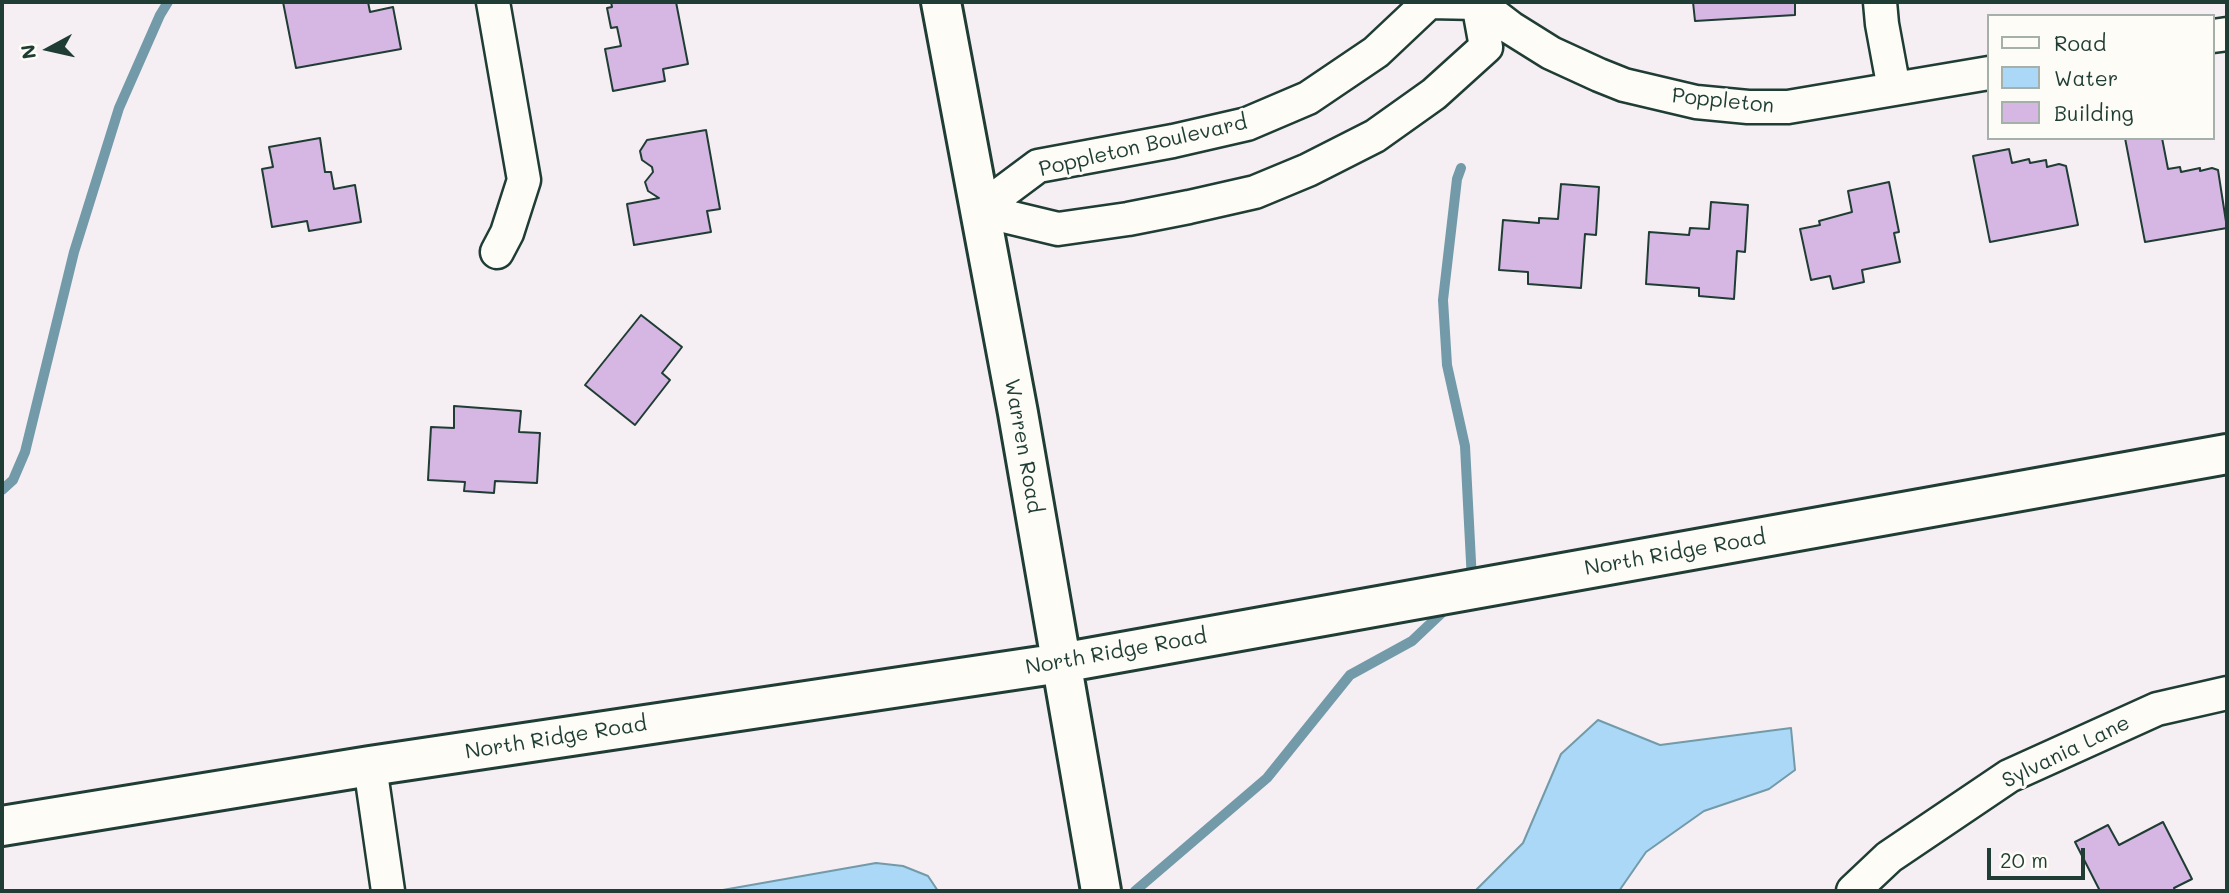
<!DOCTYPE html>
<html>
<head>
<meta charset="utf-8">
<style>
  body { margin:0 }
  #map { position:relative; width:2229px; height:893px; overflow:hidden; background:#f5eef3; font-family:Mali,sans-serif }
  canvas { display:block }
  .frame { position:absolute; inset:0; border:4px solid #1f3d34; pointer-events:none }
  .legend { position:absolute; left:1987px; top:14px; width:228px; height:126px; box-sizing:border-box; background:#fdfcf7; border:2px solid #a4b0a9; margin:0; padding:9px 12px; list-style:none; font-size:21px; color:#1f3d34 }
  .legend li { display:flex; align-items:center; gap:14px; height:35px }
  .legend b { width:35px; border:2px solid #a4b0a9 }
  .north { position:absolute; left:14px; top:14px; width:70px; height:70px; -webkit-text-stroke:5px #fdfcf7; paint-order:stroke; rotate:262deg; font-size:19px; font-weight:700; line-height:28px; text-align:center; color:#1f3d34 }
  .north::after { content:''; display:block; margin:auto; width:24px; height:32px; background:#1f3d34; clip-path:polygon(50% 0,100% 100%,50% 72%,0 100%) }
  .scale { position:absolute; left:1987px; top:848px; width:98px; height:32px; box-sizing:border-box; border:4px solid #1f3d34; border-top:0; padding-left:9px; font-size:21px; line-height:24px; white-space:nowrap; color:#1f3d34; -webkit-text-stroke:5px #fdfcf7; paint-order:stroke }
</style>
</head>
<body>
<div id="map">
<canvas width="2229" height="893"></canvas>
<div class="frame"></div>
<ul class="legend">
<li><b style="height:9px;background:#fdfcf7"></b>Road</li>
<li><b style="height:19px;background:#aad8f6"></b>Water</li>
<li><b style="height:19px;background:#d6b6e2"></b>Building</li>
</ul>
<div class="north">N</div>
<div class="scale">20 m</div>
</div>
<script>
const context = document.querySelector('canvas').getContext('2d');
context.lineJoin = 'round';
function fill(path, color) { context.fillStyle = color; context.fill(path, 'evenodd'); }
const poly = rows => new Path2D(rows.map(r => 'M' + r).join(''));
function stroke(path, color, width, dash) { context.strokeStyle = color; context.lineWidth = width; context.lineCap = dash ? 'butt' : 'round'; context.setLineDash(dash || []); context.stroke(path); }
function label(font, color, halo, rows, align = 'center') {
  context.font = font + ' Mali,sans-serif'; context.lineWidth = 6; context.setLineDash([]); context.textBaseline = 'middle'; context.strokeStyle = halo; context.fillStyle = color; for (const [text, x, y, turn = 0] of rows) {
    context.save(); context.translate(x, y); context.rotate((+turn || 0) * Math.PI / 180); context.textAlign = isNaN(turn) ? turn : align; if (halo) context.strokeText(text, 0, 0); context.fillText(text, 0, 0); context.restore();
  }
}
const water = poly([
  [1598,720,1660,745,1791,728,1795,770,1769,789,1704,811,1646,852,1619,891,1475,891,1523,843,1561,754,1598,720],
  [876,863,903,866,928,876,938,891,717,891,876,863]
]);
fill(water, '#aad8f6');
stroke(water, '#729aa8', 2);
stroke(poly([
  [1461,168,1457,179,1443,300,1447,365,1465,446,1472,581],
  [2,490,13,480,25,452,74,252,119,108,160,15,168,2],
  [1135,891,1267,778,1350,675,1412,641,1448,607]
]), '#729aa8', 10);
const building = poly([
  [283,2,368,2,370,12,393,7,401,49,296,68,283,2],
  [611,2,676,2,688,64,663,69,665,81,613,91,605,49,621,46,617,27,611,28,607,8,612,7,611,2],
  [1693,2,1795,2,1795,15,1695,21,1693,2],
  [706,130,720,209,707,211,711,232,634,245,627,204,659,198,648,191,645,182,653,172,652,167,642,160,640,151,647,140,706,130],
  [320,138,325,172,331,172,334,189,355,185,361,222,309,231,307,221,272,227,262,169,273,167,269,147,320,138],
  [2125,138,2162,138,2168,169,2180,167,2181,172,2200,168,2200,171,2212,168,2218,170,2227,228,2145,242,2125,138],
  [2009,149,2012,163,2029,159,2030,163,2046,160,2047,167,2059,164,2066,166,2078,225,1990,242,1973,156,2009,149],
  [1889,182,1899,232,1894,233,1900,262,1862,270,1864,282,1833,289,1830,276,1811,280,1800,229,1820,225,1819,221,1852,212,1848,191,1889,182],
  [1561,184,1599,187,1596,235,1585,234,1581,288,1528,284,1528,272,1499,270,1503,220,1539,223,1539,218,1558,219,1561,184],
  [1711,202,1748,205,1745,252,1737,251,1734,299,1699,296,1699,288,1646,284,1649,232,1689,235,1690,228,1709,229,1711,202],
  [641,315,682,347,662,373,670,380,635,425,585,385,641,315],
  [454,406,521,411,519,432,540,433,537,483,495,481,494,493,464,491,465,482,428,480,431,427,454,428,454,406],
  [2163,822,2192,879,2174,888,2175,891,2100,891,2075,842,2108,825,2119,845,2163,822]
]);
fill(building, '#d6b6e2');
stroke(building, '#1f3d34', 2);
const minor = poly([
  [493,2,524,180,507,233,497,252],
  [1477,2,1511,28,1551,53,1599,75,1624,85,1696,102,1748,107,1788,107,1989,73],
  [1880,2,1882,24,1894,89],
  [2213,36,2227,34],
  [979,210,1058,229,1128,219,1189,207,1255,192,1308,170,1375,136,1434,94,1486,47,1478,3],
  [979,210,1038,166,1173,141,1247,124,1308,98,1376,52,1429,2,1478,3],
  [370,766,388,891],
  [1853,891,1889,857,2009,776,2157,709,2227,693]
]);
const tertiary = poly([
  [941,2,1018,413,1101,891],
  [2,826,370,766,1061,663,2227,454]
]);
stroke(minor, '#1f3d34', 37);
stroke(tertiary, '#1f3d34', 44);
stroke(minor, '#fdfcf7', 32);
stroke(tertiary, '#fdfcf7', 38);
label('21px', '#1f3d34', '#fdfcf7', [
  ["Poppleton",1723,101,6],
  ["Poppleton Boulevard",1143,146,-13],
  ["Warren Road",1023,446,80],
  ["North Ridge Road",1675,553,-10],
  ["North Ridge Road",1116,652,-10],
  ["North Ridge Road",556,738,-9],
  ["Sylvania Lane",2066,752,-26]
]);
</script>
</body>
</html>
